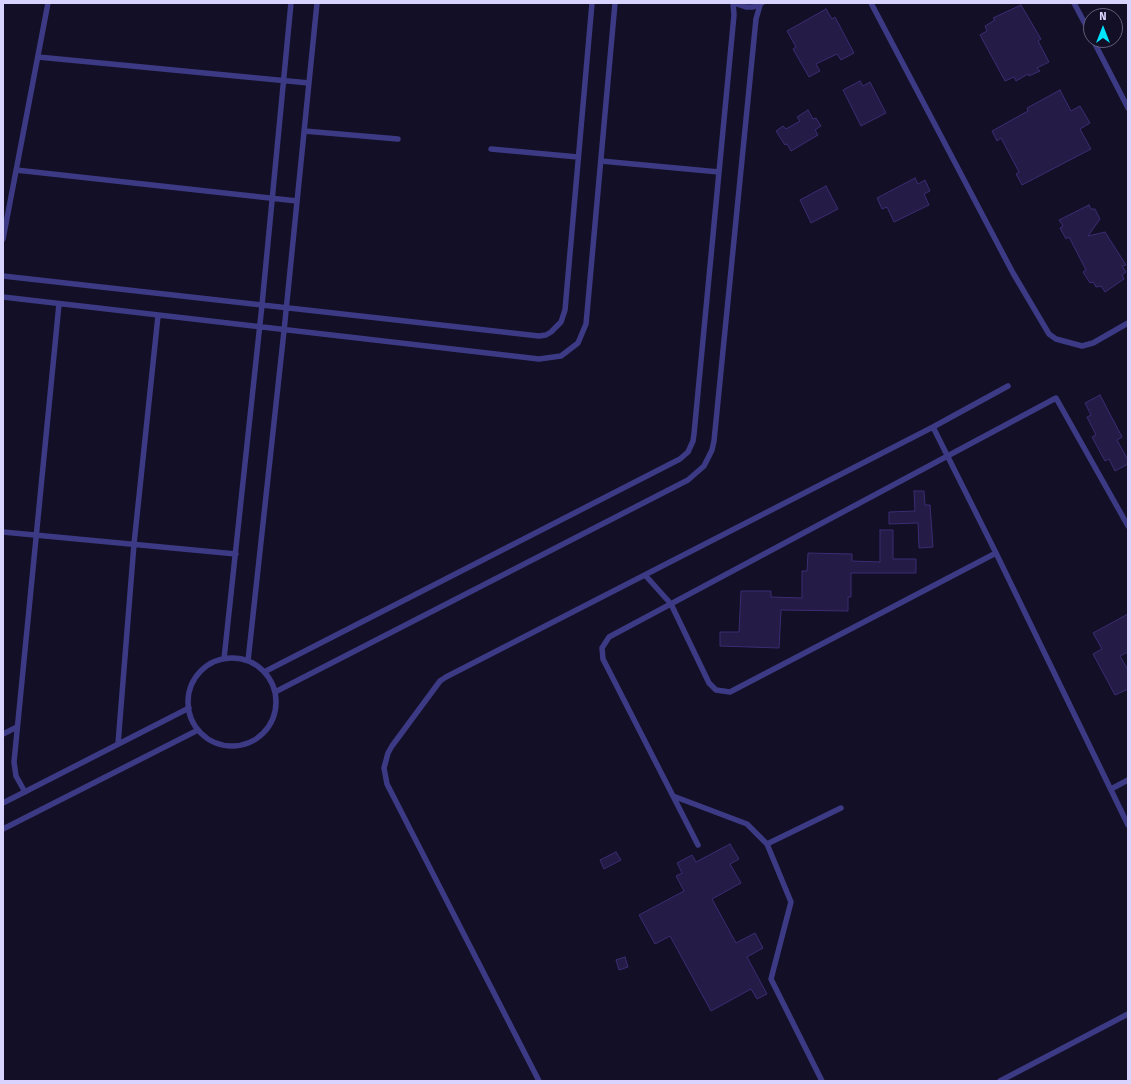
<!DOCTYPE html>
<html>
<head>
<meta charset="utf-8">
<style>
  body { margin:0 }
  #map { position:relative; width:1131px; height:1084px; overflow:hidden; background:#130f26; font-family:"Fira Sans",sans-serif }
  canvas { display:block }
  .frame { position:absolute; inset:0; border:4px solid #d9d4ff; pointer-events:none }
  .north { position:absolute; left:1083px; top:8px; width:40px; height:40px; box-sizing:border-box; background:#130f26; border:1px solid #625e7d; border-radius:50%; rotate:0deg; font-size:11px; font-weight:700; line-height:16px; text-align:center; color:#d9d4ff }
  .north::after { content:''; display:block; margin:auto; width:14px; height:18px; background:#00e5ff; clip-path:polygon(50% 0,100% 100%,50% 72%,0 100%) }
</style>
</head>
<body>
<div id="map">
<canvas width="1131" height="1084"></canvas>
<div class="frame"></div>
<div class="north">N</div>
</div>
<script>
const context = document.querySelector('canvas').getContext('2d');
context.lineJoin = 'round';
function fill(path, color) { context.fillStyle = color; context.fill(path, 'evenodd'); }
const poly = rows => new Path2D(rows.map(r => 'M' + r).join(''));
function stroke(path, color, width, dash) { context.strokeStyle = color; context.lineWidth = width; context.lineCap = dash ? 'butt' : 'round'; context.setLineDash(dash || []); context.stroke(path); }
const building = poly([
  [1021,5,1041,39,1038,41,1049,62,1037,68,1040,71,1029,76,1028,74,1016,81,1014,77,1005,81,980,35,987,31,985,26,995,20,993,18,1021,5],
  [826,9,832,19,835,17,854,53,841,60,837,54,816,64,820,71,809,77,793,49,796,47,787,31,826,9],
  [860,81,863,86,870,82,886,113,861,126,843,90,860,81],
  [1060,90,1071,111,1080,106,1090,123,1080,129,1091,149,1022,185,1016,174,1019,172,1001,138,997,141,992,131,1028,111,1027,108,1060,90],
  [808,110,813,119,816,118,821,126,815,130,818,135,791,151,787,144,785,145,776,131,783,126,786,129,800,121,797,117,808,110],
  [915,178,918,184,925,180,930,191,924,194,929,205,894,222,887,207,882,209,877,198,915,178],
  [826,186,838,209,811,223,800,200,826,186],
  [1089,205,1091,209,1095,209,1100,219,1088,236,1105,232,1126,265,1122,266,1126,272,1122,275,1124,279,1105,292,1101,286,1096,287,1093,282,1090,283,1083,272,1086,270,1069,237,1066,239,1060,228,1063,226,1059,220,1089,205],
  [1100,395,1122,437,1117,440,1128,460,1128,464,1115,471,1109,459,1105,461,1092,437,1096,435,1087,417,1091,415,1085,403,1100,395],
  [914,491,924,491,925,505,930,505,933,547,919,548,918,523,889,524,889,512,915,511,914,491],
  [880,530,893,530,893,559,916,559,916,573,851,573,851,597,848,597,848,611,781,610,779,648,720,646,720,632,739,632,741,591,771,591,771,597,802,598,802,571,807,571,808,553,852,554,852,561,880,562,880,530],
  [1128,614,1128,652,1120,656,1128,670,1128,689,1115,695,1093,654,1102,649,1093,633,1128,614],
  [730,844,739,859,730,864,741,883,712,899,736,943,755,933,763,948,747,957,767,994,757,999,751,989,711,1011,670,936,655,944,639,915,684,891,676,876,682,873,677,863,692,855,696,862,730,844],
  [616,852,621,860,604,869,600,860,616,852],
  [625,957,628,967,619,970,616,960,625,957]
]);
fill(building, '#241b47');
stroke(building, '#3b2d73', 1);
stroke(poly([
  [734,3,746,7,753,7,762,3],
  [871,3,1013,273,1049,334,1056,339,1082,346,1093,343,1128,323],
  [1074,3,1091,35],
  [1093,40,1128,108],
  [38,57,309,83],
  [304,131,398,139],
  [491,149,578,157],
  [601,161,719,172],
  [16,170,297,201],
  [3,239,48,3],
  [3,276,539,336,546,335,551,332,561,322,565,310,592,3],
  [3,297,539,359,561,356,578,343,586,324,615,3],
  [933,427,996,553,1128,825],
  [3,532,236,554],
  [645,575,671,604,709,683,716,690,730,692,996,553],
  '188 702a44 44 0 1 1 88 0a44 44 0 1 1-88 0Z',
  [224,659,262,305,291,3],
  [248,661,284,331,317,3],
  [264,672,680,459,688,452,693,441,694,434,734,15,733,3],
  [275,692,688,480,704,466,712,450,714,441,756,19,760,5],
  [3,734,17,727],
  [118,744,134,544,158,316],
  [1111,789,1128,780],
  [25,792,16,776,14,762,59,304],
  [673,796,747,824,767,844,791,902,771,979,822,1081],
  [3,803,189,708],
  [3,829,198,730],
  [767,844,841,808],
  [698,845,603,659,602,648,609,637,1056,398,1128,526],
  [539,1081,387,784,384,768,388,753,392,746,440,681,446,677,933,427,1008,386],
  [1000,1081,1128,1014]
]), '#3d3a85', 5.5);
</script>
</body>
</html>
